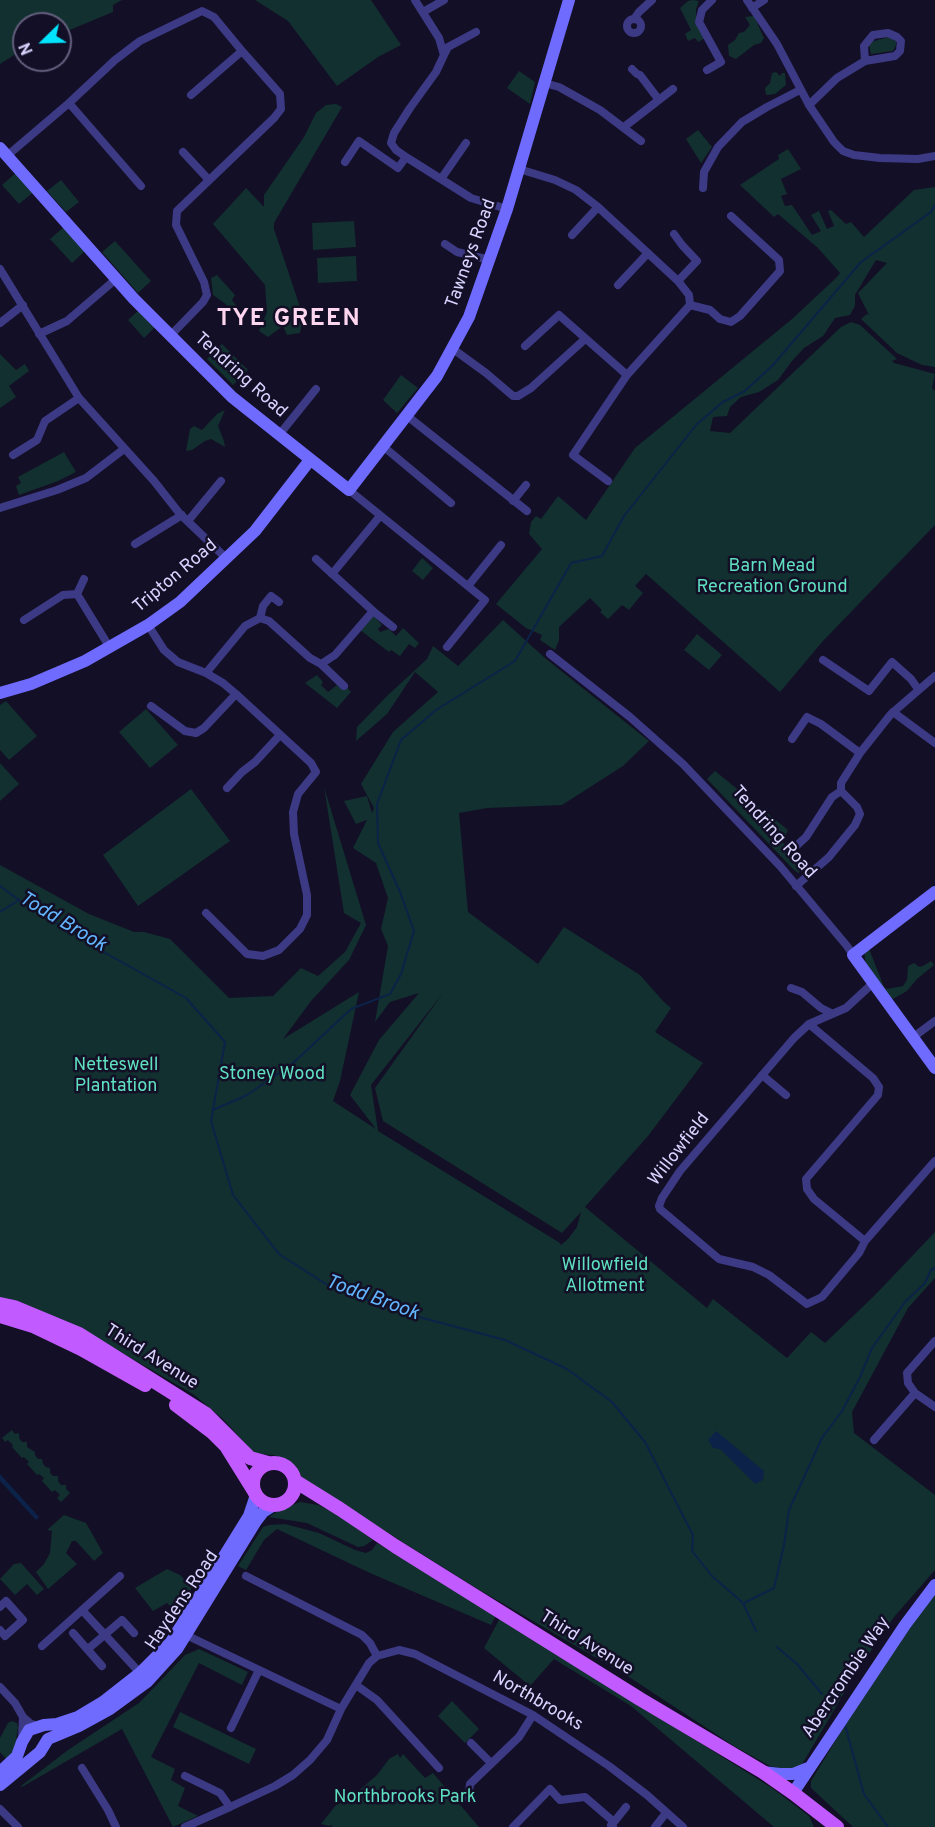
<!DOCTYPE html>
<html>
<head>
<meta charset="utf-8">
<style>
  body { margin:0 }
  #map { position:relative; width:935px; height:1827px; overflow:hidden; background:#130f26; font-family:Overpass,sans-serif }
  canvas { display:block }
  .north { position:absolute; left:12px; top:12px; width:60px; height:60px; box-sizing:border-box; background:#130f26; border:2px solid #625e7d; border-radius:50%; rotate:247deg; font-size:16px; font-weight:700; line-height:24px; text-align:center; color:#d9d4ff }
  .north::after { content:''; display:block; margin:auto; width:21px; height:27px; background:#00e5ff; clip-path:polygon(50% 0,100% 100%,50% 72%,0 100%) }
</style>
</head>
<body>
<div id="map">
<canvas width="935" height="1827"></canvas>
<div class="north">N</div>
</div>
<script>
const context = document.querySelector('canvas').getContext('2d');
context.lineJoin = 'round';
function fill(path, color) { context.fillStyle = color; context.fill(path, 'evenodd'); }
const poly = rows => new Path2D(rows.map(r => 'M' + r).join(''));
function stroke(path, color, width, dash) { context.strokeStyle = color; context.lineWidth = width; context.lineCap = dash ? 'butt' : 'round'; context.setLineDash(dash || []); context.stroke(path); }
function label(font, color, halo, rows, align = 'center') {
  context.font = font + ' Overpass,sans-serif'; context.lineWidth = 5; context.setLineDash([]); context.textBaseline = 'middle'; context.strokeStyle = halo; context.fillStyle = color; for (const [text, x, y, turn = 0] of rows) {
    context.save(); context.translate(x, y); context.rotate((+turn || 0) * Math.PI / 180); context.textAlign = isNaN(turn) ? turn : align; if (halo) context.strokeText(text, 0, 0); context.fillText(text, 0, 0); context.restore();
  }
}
fill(poly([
  [0,0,122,0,113,5,113,12,60,34,60,24,24,24,24,49,0,64],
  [255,0,371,0,401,45,378,57,337,86,288,21],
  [693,0,699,1,696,9,696,20,705,38,698,42,695,38,688,41,685,34,691,30,680,8,688,1],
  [754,16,764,38,761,43,754,45,736,59,729,56,728,45,735,40,739,33,744,32,750,25,745,17],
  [888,37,896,41,896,45,893,51,871,54,869,45,871,42],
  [519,71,535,82,530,104,507,88],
  [776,72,780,76,782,73,785,73,786,85,775,94,766,95,765,88,770,83,772,73],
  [336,104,342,107,274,223,274,229,304,319,303,325,301,327,300,333,287,335,283,326,268,337,259,331,267,312,265,285,213,224,246,188,264,207,264,195,304,137,316,113,326,105],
  [698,130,712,147,701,163,686,139],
  [788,149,801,169,781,179,787,194,781,196,785,206,792,205,812,235,821,231,811,215,819,211,827,229,834,226,828,211,831,210,846,224,851,222,864,237,914,190,935,187,935,367,922,365,897,353,861,319,867,314,869,315,858,293,887,263,876,260,855,295,855,306,850,315,835,318,823,336,804,348,792,361,778,380,759,392,741,397,730,407,727,416,713,417,710,431,730,433,841,327,851,322,860,325,897,359,892,361,894,363,935,374,932,388,935,391,935,525,823,641,780,692,646,574,635,586,643,593,629,610,622,605,608,619,600,612,602,610,590,598,559,627,559,640,555,650,540,640,542,635,526,628,496,604,542,549,529,534,531,522,536,516,541,519,558,496,586,520,635,448,792,319,836,278,840,273,818,248,778,214,774,217,740,185,779,159,778,155],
  [18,171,35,191,19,204,2,185],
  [61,180,79,202,66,212,47,191],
  [354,221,356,247,313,250,312,223],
  [64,227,85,251,72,263,50,239],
  [115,241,151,281,138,293,102,252],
  [356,256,357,281,318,283,317,258],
  [217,275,235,295,232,300,236,305,232,310,223,302,213,295,211,278],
  [140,309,156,326,144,338,128,320],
  [222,344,248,370,233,385,207,359],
  [0,354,16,370,25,364,29,371,9,386,16,397,0,408],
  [401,375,418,388,397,413,383,400],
  [225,410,218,426,224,441,225,447,211,439,205,441,192,450,186,451,190,429,194,426,202,430,217,414],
  [64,452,76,472,58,481,19,495,16,486,21,483,18,477],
  [422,558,433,568,423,580,412,571],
  [373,615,382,625,378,629,380,632,389,629,396,636,403,628,419,643,415,648,409,644,400,656,391,650,389,652,360,630],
  [503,620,545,658,649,741,623,766,562,805,487,808,459,813,468,912,538,964,564,927,640,975,663,1001,671,1008,655,1032,703,1063,648,1136,585,1207,707,1308,713,1299,787,1358,811,1332,825,1343,875,1295,935,1232,935,1278,908,1308,852,1412,854,1433,935,1495,935,1570,894,1617,857,1671,800,1768,789,1770,770,1766,734,1746,629,1677,478,1589,300,1478,290,1461,274,1455,255,1454,223,1419,193,1394,69,1322,0,1298,0,865,89,914,134,932,144,932,170,939,229,998,273,996,301,968,318,976,345,952,361,923,344,913,324,787,366,925,349,960,311,1001,283,1039,359,992,340,1081,333,1101,376,1129,350,1095,379,1040,419,993,390,1002,375,1022,388,946,381,929,388,898,376,863,353,848,367,820,356,824,344,801,367,796,372,813,374,808,361,784,393,732,438,692,415,672,387,714,356,741,357,727,388,695,427,659,433,646,458,666],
  [443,993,375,1088,383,1121,562,1233,581,1212,577,1227,568,1239,561,1245,560,1243,378,1131,371,1085],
  [697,634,722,655,709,670,684,650],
  [317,675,323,682,321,685,328,692,337,685,343,690,347,687,351,692,337,708,305,683],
  [6,701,37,736,9,760,0,750,0,705],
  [146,709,178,745,150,768,119,732],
  [0,763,19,784,0,801],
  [715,771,788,830,782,842,809,867,798,873,793,869,707,779],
  [191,789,230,841,138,906,103,855],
  [868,946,884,987,887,989,903,986,907,980,908,966,914,963,919,967,923,966,931,961,934,965,917,979,907,991,893,999,884,994,866,966,864,950],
  [12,1430,15,1434,19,1433,19,1438,22,1442,27,1442,27,1447,35,1452,35,1455,38,1459,42,1459,43,1464,46,1467,50,1468,50,1473,53,1476,58,1476,58,1481,61,1485,66,1485,66,1489,70,1493,61,1502,57,1498,60,1495,55,1490,52,1492,42,1481,44,1478,39,1474,37,1475,27,1464,29,1462,24,1457,22,1458,12,1447,13,1445,8,1440,5,1442,2,1438],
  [300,1502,318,1505,336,1514,373,1540,364,1546,358,1547,307,1523,269,1517,279,1510],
  [64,1515,86,1523,103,1553,94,1561,76,1541,72,1541,66,1553,77,1564,48,1589,36,1572,44,1564,50,1553,52,1531,47,1530],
  [285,1524,319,1533,355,1550,366,1553,372,1550,377,1543,496,1615,491,1625,370,1573,277,1529,264,1540,246,1570,238,1566,263,1527,269,1525],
  [21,1563,44,1589,37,1595,27,1584,15,1595,0,1579,14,1564],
  [167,1569,180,1575,191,1586,191,1595,178,1614,167,1603,153,1611,135,1588],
  [935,1590,935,1827,853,1827,811,1788,811,1781,845,1725],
  [500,1618,772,1788,809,1816,814,1827,774,1827,631,1706,554,1659,530,1686,484,1648],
  [199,1649,248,1672,242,1685,199,1663,151,1757,175,1769,171,1780,185,1788,178,1806,198,1816,173,1827,122,1729,22,1787,21,1786,68,1750,139,1703,185,1655],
  [452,1701,479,1729,465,1743,438,1716],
  [180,1712,256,1749,249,1764,173,1727],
  [12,1721,17,1723,18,1727,16,1741,13,1753,6,1759,0,1752,0,1738,8,1723],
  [398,1754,400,1758,403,1754,425,1778,433,1773,479,1827,331,1827,333,1825,329,1826,321,1824,336,1805,349,1799,377,1775,389,1759]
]), '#12302f');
fill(poly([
  [716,1431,764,1471,763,1480,755,1484,720,1449,713,1448,708,1440],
  [0,1474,39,1517,36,1520,0,1481]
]), '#0c2248');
stroke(poly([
  [0,886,19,900,109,955,186,998,225,1042,211,1121,233,1195,279,1254,329,1286,404,1313,505,1340,567,1369,612,1402,645,1442,693,1535,692,1551,712,1576,743,1603,756,1631],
  [0,912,19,900],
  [213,1110,247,1095,292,1064,351,1009,390,994,401,974,414,931,400,892,378,843,377,804,401,740,436,710,515,661,571,563,602,556,624,516,697,424,723,402,745,391,773,365,861,262,931,212,935,205],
  [744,1603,774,1588,784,1545,789,1510,822,1438,842,1411,860,1377,872,1348,905,1302,925,1283,931,1270,935,1268],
  [777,1647,797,1664,822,1694],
  [845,1725,864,1794,888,1827]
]), '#0c2248', 2);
stroke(poly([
  [415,0,439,38,444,55,436,72,410,108,394,133,391,143,396,150,406,157,471,198,507,209],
  [747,0,777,44,809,105,834,142,843,151,854,155,880,158,918,159,935,156],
  [752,8,764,0],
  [423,12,444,0],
  [634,19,639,12,652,0],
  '627 26a7 7 0 1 1 14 0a7 7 0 1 1-14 0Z',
  [444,55,448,47,476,32],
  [632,69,637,74,640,75,659,100],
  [707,70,721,62,699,22,702,10,712,0],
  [544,83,559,87,600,110,641,141],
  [191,95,242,51],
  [69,103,141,186],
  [809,105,837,78,865,61,864,46,873,35,888,33,897,37,901,41,900,51,895,56,865,61],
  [624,127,673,89],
  [183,152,209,180],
  [8,155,69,103,115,60,140,41,202,11,214,17,242,51,280,94,281,109,274,118,177,211,176,225,204,282,207,295,203,302,170,336],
  [345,162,359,141,398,168,406,157],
  [519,169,555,180,576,190,598,207,678,281,689,295,690,305,627,375],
  [441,179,466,143],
  [703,188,704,172,718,147,742,122,767,107,800,90],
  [674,234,682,245,697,261,678,281],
  [572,235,598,207],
  [445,244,457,252,490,260],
  [0,269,79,398,154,481,180,514,226,558],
  [618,285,648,253],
  [690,305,710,310,720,319,731,322,740,316,780,271,779,260,731,216],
  [0,323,23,305],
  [39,334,67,321,116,279],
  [525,346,559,315,627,375,573,455,608,481],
  [453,349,486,373,513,396,518,396,531,388,585,339],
  [406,415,527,511],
  [279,435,316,389],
  [384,447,451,503],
  [13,455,37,440,45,421,79,398],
  [349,490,485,600,447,647],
  [513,501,526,485],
  [0,508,57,490,86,478,124,449],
  [188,521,221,481],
  [135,544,182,515],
  [332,574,380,516],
  [468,586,501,545],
  [77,594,84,579],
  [373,611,393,627],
  [260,618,263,606,271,596,279,602],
  [24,620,63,595,77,594,110,648],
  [148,625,164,650,178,662,206,673,223,683,236,694,311,763,316,772,298,794,293,812,294,834,307,895,307,915,300,929,279,950,263,956,247,954,206,913],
  [550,654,630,717,683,764,780,866,847,946,853,955],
  [823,660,869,691,892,662,911,679,918,689],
  [321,664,344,686],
  [206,673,245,626,260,618,269,621,310,658,321,664,335,655,373,611,316,559],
  [151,706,185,731,196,733,204,728,236,694],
  [893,712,935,743],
  [792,739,807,717,821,724,860,753],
  [227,788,242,772,255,762,280,735],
  [794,848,806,837,832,797,841,791],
  [796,886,829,857,855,825,860,814,857,807,841,791,841,783,860,753,891,714,935,676],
  [872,984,846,1008,809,1024,794,1038,680,1171,662,1198,659,1206,660,1209,719,1259,753,1267,769,1275,807,1304,822,1297,859,1253,865,1241,935,1161],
  [791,988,802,992,821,1008,831,1013],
  [809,1024,873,1078,879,1087,878,1095,806,1179,807,1189,814,1199,865,1241],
  [912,1038,935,1021],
  [762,1075,786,1095],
  [935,1341,907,1373,908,1383,915,1393,935,1407],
  [874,1440,915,1393],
  [246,1576,362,1635,370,1643,377,1656],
  [0,1607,6,1601,23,1620,5,1636,0,1630],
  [82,1610,140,1673],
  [73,1633,102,1666],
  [186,1635,341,1709],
  [42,1646,120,1576],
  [88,1649,122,1620,134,1633],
  [356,1685,377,1700,439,1768],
  [0,1687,15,1703,23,1717],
  [231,1728,259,1670],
  [22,1738,23,1717,31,1724,39,1726],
  [471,1743,491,1763],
  [82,1768,108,1810,116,1827],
  [185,1776,220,1793,230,1807,275,1786,293,1775,310,1760,327,1740,341,1709,369,1663,377,1656,399,1650,415,1654,533,1715,609,1766,647,1795,683,1827],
  [463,1798,469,1793,470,1784,519,1737,533,1715],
  [0,1809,18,1827],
  [614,1822,626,1807],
  [185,1827,230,1807],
  [513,1827,550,1789,560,1800,585,1797,614,1822,611,1825,613,1827],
  [655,1827,666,1813]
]), '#3d3a85', 8);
stroke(poly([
  [0,148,134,299,232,397,349,490,437,376,469,317,507,209,569,0],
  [0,693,31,684,85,661,148,625,180,602,255,531,310,460],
  [935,892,853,955,935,1068],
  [0,1772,17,1756,22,1742,29,1730,44,1725,57,1724,78,1717,103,1702,140,1673,171,1642,249,1516,256,1495],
  [763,1772,780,1774,793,1774,808,1768],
  [0,1785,40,1752,48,1739,79,1726,110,1709,147,1682,177,1649,256,1521,263,1512,274,1505],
  [793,1793,905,1625,935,1585]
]), '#6f6bff', 12);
stroke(poly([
  [0,1304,14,1307,79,1334,206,1414,250,1458,268,1463],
  [0,1316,33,1326,81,1349,145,1385],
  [176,1405,213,1433,226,1446,254,1491],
  '253 1484a21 21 0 1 1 42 0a21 21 0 1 1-42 0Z',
  [295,1481,340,1509,395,1546,640,1699,763,1772,793,1793,837,1827]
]), '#c25bff', 14);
label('18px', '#d9d4ff', '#130f26', [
  ["Tawneys Road",472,254,-70],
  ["Tendring Road",240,376,42],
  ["Tripton Road",176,577,-40],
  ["Tendring Road",773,833,48],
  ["Willowfield",680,1150,-52],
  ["Third Avenue",151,1358,32],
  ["Haydens Road",183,1601,-56],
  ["Third Avenue",586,1644,32],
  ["Abercrombie Way",847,1678,-56],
  ["Northbrooks",537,1702,30]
]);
label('18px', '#5fe0c0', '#130f26', [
  ["Barn Mead",772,567],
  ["Recreation Ground",772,588],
  ["Netteswell",116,1066],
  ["Plantation",116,1087],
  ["Stoney Wood",272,1075],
  ["Willowfield",605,1266],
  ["Allotment",605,1287],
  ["Northbrooks Park",405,1798]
]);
label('italic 20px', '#62b6ff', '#130f26', [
  ["Todd Brook",62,923,31],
  ["Todd Brook",372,1299,20]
]);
context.letterSpacing = '1.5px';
label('bold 24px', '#ffd6f0', '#130f26', [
  ["TYE GREEN",289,320]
]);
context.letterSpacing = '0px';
</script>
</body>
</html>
